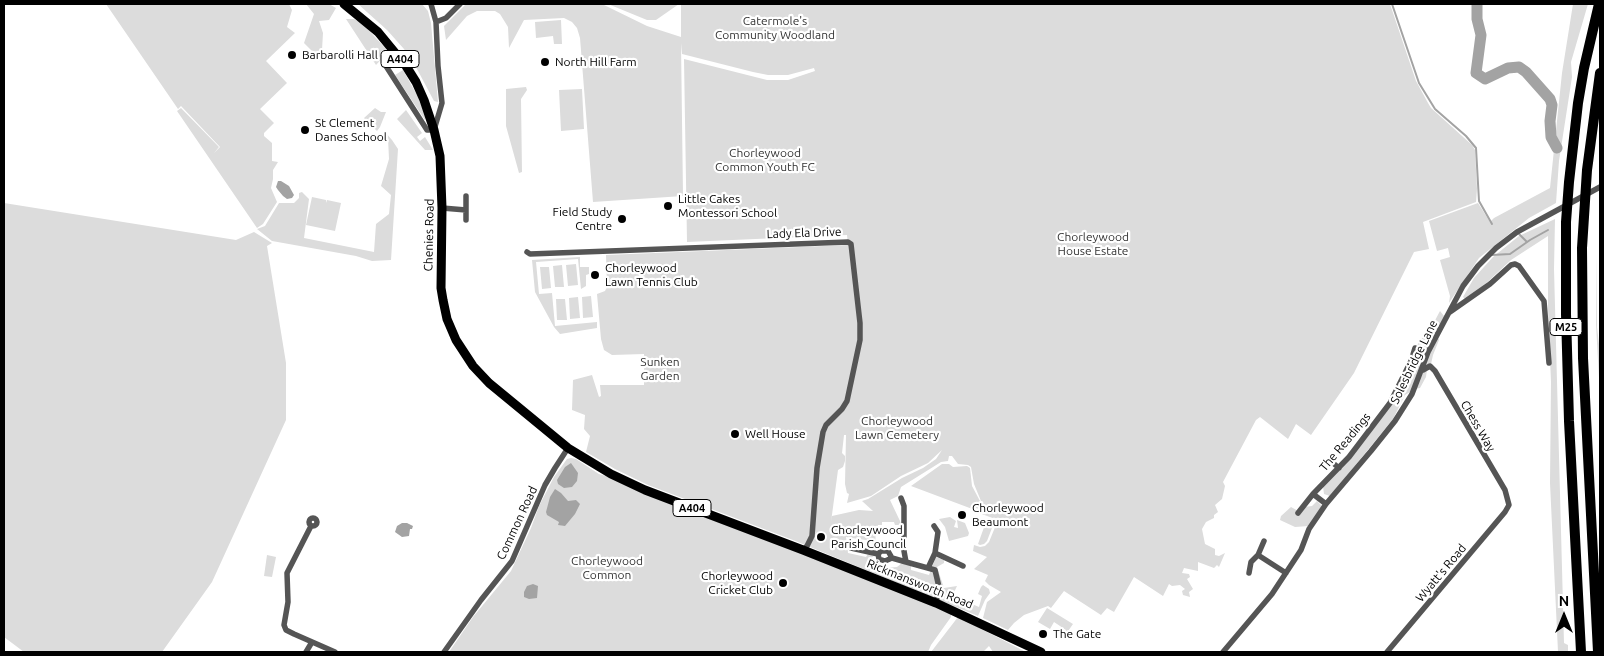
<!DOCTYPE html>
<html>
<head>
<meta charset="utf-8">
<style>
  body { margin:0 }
  #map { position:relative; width:1604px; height:656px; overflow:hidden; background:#fff; font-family:Ubuntu,sans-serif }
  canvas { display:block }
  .frame { position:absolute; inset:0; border:5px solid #000; pointer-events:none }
  .north { position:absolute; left:1539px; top:591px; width:50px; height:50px; -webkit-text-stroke:4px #fff; paint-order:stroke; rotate:0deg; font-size:14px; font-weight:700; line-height:20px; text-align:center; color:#000 }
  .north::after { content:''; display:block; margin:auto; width:18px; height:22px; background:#000; clip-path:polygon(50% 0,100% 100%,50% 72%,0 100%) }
</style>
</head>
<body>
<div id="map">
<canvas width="1604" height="656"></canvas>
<div class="frame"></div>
<div class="north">N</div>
</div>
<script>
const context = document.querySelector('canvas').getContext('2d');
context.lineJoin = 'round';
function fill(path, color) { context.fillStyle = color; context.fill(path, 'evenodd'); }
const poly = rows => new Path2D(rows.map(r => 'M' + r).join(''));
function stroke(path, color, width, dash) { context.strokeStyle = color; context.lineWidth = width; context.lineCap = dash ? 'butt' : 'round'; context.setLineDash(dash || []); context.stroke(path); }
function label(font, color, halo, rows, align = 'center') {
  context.font = font + ' Ubuntu,sans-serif'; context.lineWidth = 4.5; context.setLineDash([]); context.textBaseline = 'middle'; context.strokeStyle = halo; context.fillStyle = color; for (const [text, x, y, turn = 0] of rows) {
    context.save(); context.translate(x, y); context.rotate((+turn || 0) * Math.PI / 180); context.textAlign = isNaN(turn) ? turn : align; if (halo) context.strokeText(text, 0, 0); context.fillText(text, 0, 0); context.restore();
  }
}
fill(poly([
  [106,4,289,4,292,10,287,27,295,33,266,61,287,83,260,109,274,123,264,133,264,136,272,143,272,161,278,162,273,170,273,179,271,188,277,202,263,224,257,228,177,111,181,108,219,147,214,153,220,147,181,106,178,109],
  [306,4,329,4,336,8,329,20,319,21,323,33,322,50,316,55,304,43,314,14],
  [358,4,422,4,428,11,431,23,438,102,434,101,417,69,404,49,387,30],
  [466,4,602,4,647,26,681,37,681,4,1390,4,1416,81,1428,103,1431,108,1472,145,1475,150,1477,189,1476,202,1423,222,1429,249,1414,252,1354,373,1311,435,1296,424,1288,439,1260,417,1256,420,1223,482,1225,486,1222,499,1215,505,1218,512,1214,515,1214,518,1206,522,1202,529,1205,544,1215,549,1215,555,1219,556,1225,553,1219,567,1217,565,1214,568,1198,562,1198,571,1184,568,1182,573,1189,574,1190,577,1187,579,1193,589,1189,592,1190,597,1183,595,1182,591,1185,589,1180,585,1172,586,1169,584,1163,596,1134,577,1114,612,1107,608,1101,615,1064,591,1051,608,1048,606,1024,615,1014,623,1008,630,983,618,987,602,1001,592,989,585,985,581,988,575,974,569,987,557,973,551,974,545,980,547,985,546,989,542,998,520,979,513,981,501,974,484,971,467,968,465,958,464,952,456,949,456,948,461,941,462,901,487,898,496,890,500,900,521,901,525,895,525,894,522,882,522,882,525,878,525,878,530,876,530,875,545,878,549,875,551,872,546,872,541,846,537,848,553,866,557,868,554,874,556,871,558,876,564,884,568,897,567,902,563,911,566,911,570,929,575,936,557,944,560,944,563,937,567,944,588,957,586,950,601,957,601,960,599,979,607,982,596,978,594,981,587,983,585,989,589,990,593,985,600,978,616,793,540,648,485,615,469,586,452,590,436,584,429,585,415,572,410,573,380,592,375,599,397,601,396,600,385,644,385,644,354,612,355,604,350,601,339,597,294,605,291,607,287,606,255,848,245,847,235,687,242,684,59,767,80,788,80,815,71,814,68,788,75,768,75,753,72,682,54,681,43,683,196,593,202,580,38,577,28,572,22,564,18,524,20,509,48,508,27,500,14,495,11,477,11,467,16,446,40,444,26],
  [844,435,846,435,845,484,847,493,849,494,847,503,871,496,901,476,928,463,942,450,936,459,923,468,902,478,868,499,862,501,873,511,859,510,832,516,831,522,838,470,843,467,845,461,845,456,842,453],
  [608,4,679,4,656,20,647,20],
  [1573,4,1588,4,1571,62,1572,77,1559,161,1556,203,1529,218,1479,258,1449,303,1450,296,1440,260,1450,257,1448,248,1437,251,1429,221,1478,203,1490,222,1494,218,1550,188,1562,73],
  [346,19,354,19,363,24,386,49,386,54,376,65],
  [561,20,562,44,554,44,553,36,536,38,535,22],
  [403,70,418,97,426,117,425,120,395,75],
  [526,87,527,90,521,99,522,172,519,173,506,126,506,89],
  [582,89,584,129,561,131,559,90],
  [375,108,381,112,386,112,380,127,377,131,364,118],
  [406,110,422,133,417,137,420,141,425,137,433,150,425,150,397,119],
  [385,132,392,140,398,149,391,260,372,261,356,256,272,241,257,229,265,226,279,203,294,203,299,198,299,193,302,192,309,199,304,238,374,252,376,224,389,214,391,195,381,186,389,159,388,138,387,138,387,135,383,133],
  [312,197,326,200,326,203,327,200,341,203,335,231,306,225],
  [4,203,236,240,254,232,272,243,267,246,286,363,286,420,212,582,162,652,24,652,4,637],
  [1555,219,1554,269,1564,643,1568,645,1568,652,1558,652,1550,483,1551,382,1548,309,1548,236,1511,260,1480,289,1466,300,1463,297,1474,278,1493,257,1519,236],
  [1596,253,1597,327,1600,353,1600,395,1596,325],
  [580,257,580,267,589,267,589,274,586,275,586,286,581,289,578,259,536,262,539,294,552,293,555,326,597,322,597,328,560,334,554,327,535,292,532,260],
  [576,264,578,285,568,286,566,265],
  [562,265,564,287,555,287,553,266],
  [540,267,549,267,551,288,542,289],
  [591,296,593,317,583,318,582,297],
  [578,297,580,318,570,319,569,298],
  [556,299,565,299,567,320,557,320],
  [1440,311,1444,316,1436,333,1439,340,1433,355,1431,364,1427,369,1426,377,1420,388,1415,389,1405,395,1393,419,1371,446,1330,496,1324,494,1323,486,1391,404,1417,350,1418,343,1432,326],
  [571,458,576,459,599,474,612,478,852,572,951,613,951,617,931,645,928,652,449,652,473,617,511,571,531,528,539,506,554,477,567,459],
  [942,464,949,464,953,467,967,466,970,468,972,486,980,501,979,509,976,508,975,510,911,486],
  [1317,501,1322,506,1309,526,1295,527,1280,520,1281,516,1291,507,1300,512,1304,507,1312,506],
  [950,517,956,521,954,527,958,528,957,520,965,523,969,533,968,536,949,541,945,527,939,519],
  [987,519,995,520,987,541,984,544,980,545,978,544],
  [267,555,276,557,272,577,264,576],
  [1047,608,1073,624,1064,637,1063,636,1066,630,1054,622,1050,629,1038,622],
  [958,617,1026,652,993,652,989,646,983,652,931,652]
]), '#dcdcdc');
fill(poly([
  [278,181,281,181,289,186,294,195,292,198,287,199,283,196,278,190,276,187],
  [571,463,578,473,577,481,572,487,564,488,558,484,557,480,565,467],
  [555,489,561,493,568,501,576,500,580,504,575,514,565,526,558,525,559,522,547,515,546,512,550,497],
  [402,523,407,523,413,526,412,529,410,529,409,536,402,537,395,532,397,526],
  [533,584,538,586,537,598,529,599,524,597,524,592,527,586]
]), '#a3a3a3');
stroke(poly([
  [1392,4,1419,83,1435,109,1466,136,1476,148,1479,201,1492,224],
  [1519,234,1527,242],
  [1492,255,1510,254,1530,240,1548,230]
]), '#a3a3a3', 2);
stroke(poly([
  [1477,4,1477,19,1481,35,1476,73,1485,79,1508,68,1519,67,1526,72,1550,99,1552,105,1550,121,1551,137,1557,148]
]), '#a3a3a3', 11);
stroke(poly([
  [436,22,446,18,460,4],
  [394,52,384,63,427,130,434,130,442,103,438,66,436,22,431,4],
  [442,208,466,210],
  [466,220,466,196],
  [527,252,530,254,848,242,851,244,860,323,860,340,847,401,842,409,826,425,823,432,817,468,812,536,807,546,803,550],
  [1450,312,1490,284,1511,265,1515,264,1519,266,1544,301,1549,363],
  [1333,463,1339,468],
  [1313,494,1326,504],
  [901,498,904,506,904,551,906,562,935,570,939,587,936,603],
  [1298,513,1313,494,1349,457,1390,403,1411,361,1415,348],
  '309 522a4 4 0 1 1 8 0a4 4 0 1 1-8 0Z',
  [311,526,287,573,288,602,284,625,286,630,294,634,335,652],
  [851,548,878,554],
  [881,551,888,551,892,558,885,561,879,559,878,554,881,551],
  [935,553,963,566],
  [1258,555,1286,573],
  [892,558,906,562],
  [928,568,935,553,938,532,934,526],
  [1249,573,1251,562,1258,555,1264,541],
  [306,652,312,642],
  [444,652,481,600,512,561,545,485,555,468,568,448],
  [1223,652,1272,594,1301,550,1309,529,1326,504,1371,451,1395,421,1412,394,1428,352,1463,286,1478,266,1496,248,1517,232,1600,187],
  [1387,652,1505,512,1509,505,1505,490,1435,371,1430,366,1423,370]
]), '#555', 5.5);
stroke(poly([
  [344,4,378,32,406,66,416,82,424,100,434,130,440,156,442,208,441,288,443,300,447,319,456,340,473,366,489,383,568,448,611,474,645,490,803,550,936,603,1041,652]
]), '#000', 9);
stroke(poly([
  [1581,652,1569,421,1566,314,1566,222,1569,182,1578,103,1584,68,1599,4],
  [1598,652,1583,358,1582,248,1587,170,1600,73]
]), '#000', 10);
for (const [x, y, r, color] of [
  [292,55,5,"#000"],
  [545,62,5,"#000"],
  [305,130,5,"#000"],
  [668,206,5,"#000"],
  [622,219,5,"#000"],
  [595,275,5,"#000"],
  [735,434,5,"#000"],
  [962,515,5,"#000"],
  [821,537,5,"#000"],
  [783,583,5,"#000"],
  [1043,634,5,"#000"]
]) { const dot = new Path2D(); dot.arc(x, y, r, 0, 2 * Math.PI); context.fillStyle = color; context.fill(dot); stroke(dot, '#fff', 2); }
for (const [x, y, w] of [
  [400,59,38],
  [1566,327,32],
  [692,508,38]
]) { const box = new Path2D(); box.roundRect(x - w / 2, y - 8.5, w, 17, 4); context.fillStyle = '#fff'; context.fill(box); stroke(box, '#000', 1); }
label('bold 11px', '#000', null, [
  ["A404",400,59],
  ["M25",1566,327],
  ["A404",692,508]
]);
label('12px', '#333', '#fff', [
  ["Catermole's",775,21],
  ["Community Woodland",775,35],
  ["Chorleywood",765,153],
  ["Common Youth FC",765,167],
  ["Chorleywood",1093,237],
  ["House Estate",1093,251],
  ["Sunken",660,362],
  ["Garden",660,376],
  ["Chorleywood",897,421],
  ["Lawn Cemetery",897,435],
  ["Chorleywood",607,561],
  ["Common",607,575]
]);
label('12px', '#000', '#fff', [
  ["Barbarolli Hall",302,55],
  ["North Hill Farm",555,62],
  ["St Clement",315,123],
  ["Danes School",315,137],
  ["Little Cakes",678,199],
  ["Montessori School",678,213],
  ["Field Study",612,212,"right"],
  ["Centre",612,226,"right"],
  ["Chorleywood",605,268],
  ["Lawn Tennis Club",605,282],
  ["Well House",745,434],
  ["Chorleywood",972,508],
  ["Beaumont",972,522],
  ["Chorleywood",831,530],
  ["Parish Council",831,544],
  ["Chorleywood",773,576,"right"],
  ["Cricket Club",773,590,"right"],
  ["The Gate",1053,634]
], 'left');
label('12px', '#000', '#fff', [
  ["Lady Ela Drive",804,233,-2],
  ["Chenies Road",429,235,-89],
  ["Solesbridge Lane",1414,362,-64],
  ["Chess Way",1478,426,60],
  ["The Readings",1345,442,-50],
  ["Common Road",517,523,-65],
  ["Wyatt's Road",1441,573,-50],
  ["Rickmansworth Road",920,584,22]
]);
</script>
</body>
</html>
